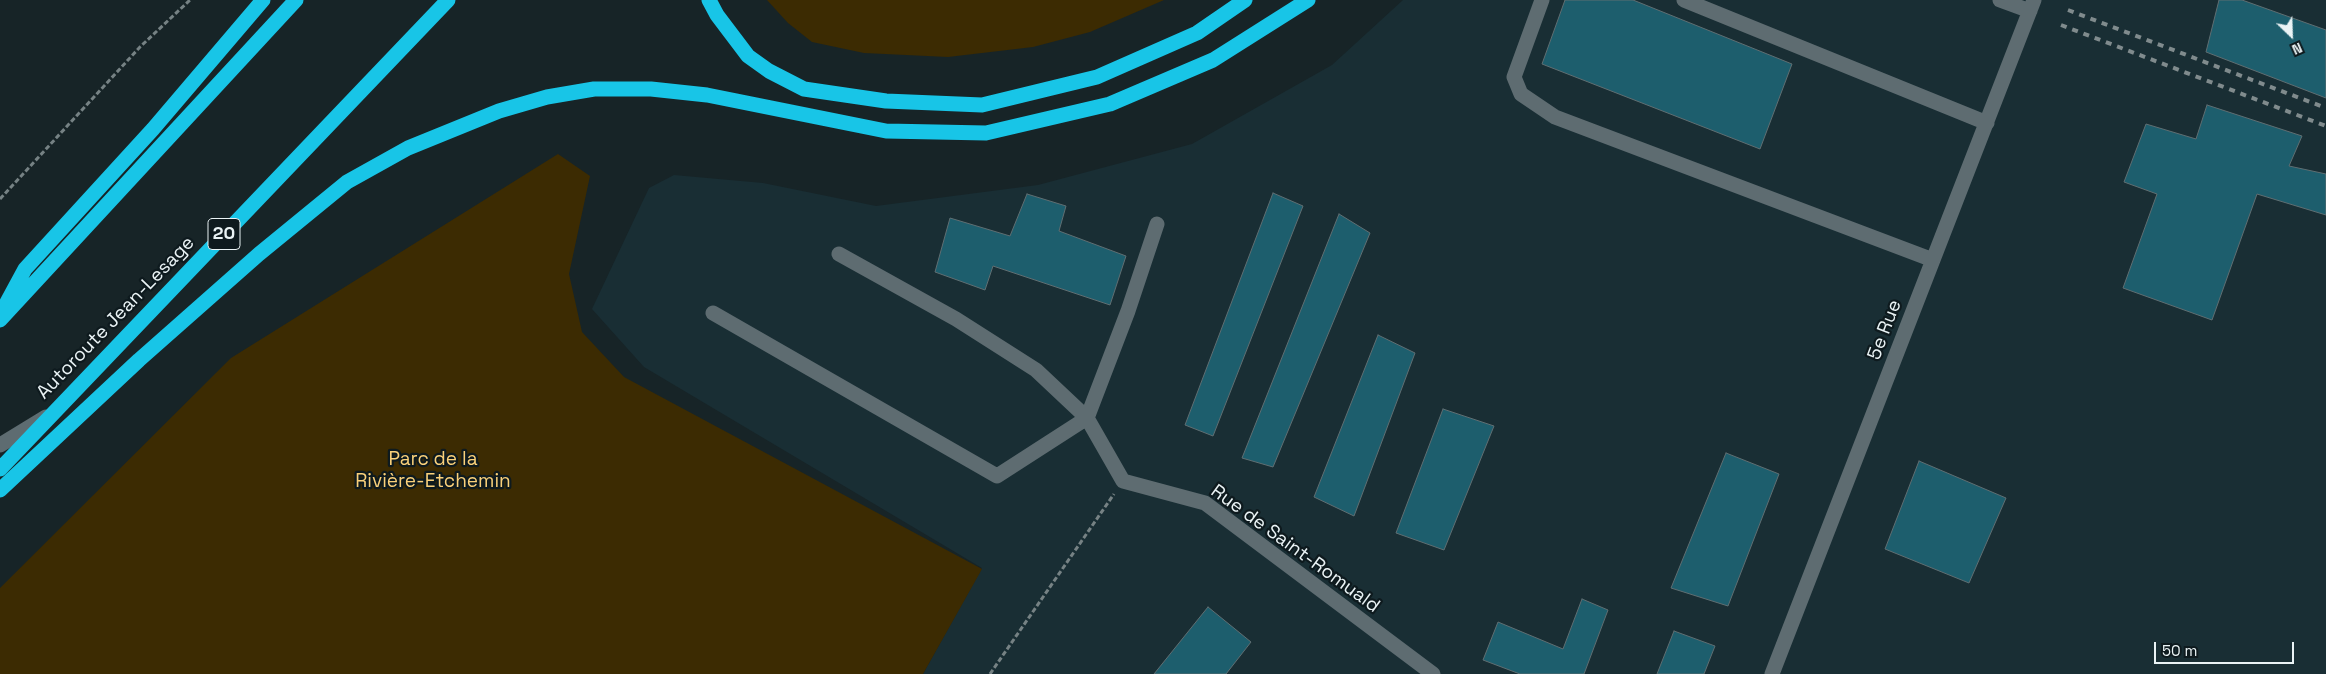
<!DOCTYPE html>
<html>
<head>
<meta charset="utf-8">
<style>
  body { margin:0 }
  #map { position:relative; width:2326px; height:674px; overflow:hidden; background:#172427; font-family:"Space Grotesk",sans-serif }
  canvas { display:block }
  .north { position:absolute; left:2266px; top:10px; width:50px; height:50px; -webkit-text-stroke:4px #0e1a1e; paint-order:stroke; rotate:156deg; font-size:14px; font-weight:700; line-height:20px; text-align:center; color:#eaf3f5 }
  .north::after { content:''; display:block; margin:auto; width:18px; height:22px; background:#eaf3f5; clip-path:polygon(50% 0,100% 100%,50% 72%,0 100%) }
  .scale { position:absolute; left:2154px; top:642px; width:140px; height:22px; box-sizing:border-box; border:2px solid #eaf3f5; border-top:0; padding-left:6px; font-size:15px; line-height:18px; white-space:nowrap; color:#eaf3f5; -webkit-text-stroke:4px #0e1a1e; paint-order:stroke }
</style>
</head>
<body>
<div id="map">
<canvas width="2326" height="674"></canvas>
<div class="north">N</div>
<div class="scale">50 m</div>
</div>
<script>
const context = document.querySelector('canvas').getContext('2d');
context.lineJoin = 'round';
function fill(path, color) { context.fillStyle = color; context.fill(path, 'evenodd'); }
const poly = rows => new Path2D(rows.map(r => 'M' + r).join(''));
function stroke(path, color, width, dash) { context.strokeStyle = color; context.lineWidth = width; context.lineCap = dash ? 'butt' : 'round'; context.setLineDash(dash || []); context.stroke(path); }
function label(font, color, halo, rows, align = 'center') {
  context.font = font + ' "Space Grotesk",sans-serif'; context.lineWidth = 4.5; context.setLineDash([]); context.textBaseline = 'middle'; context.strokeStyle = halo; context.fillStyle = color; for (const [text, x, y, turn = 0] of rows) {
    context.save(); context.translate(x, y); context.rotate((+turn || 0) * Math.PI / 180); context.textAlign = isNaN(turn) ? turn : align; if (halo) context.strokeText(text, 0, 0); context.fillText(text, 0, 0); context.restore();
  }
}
fill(poly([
  [1403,0,2326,0,2326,674,923,674,982,568,644,367,592,309,649,188,674,175,763,183,876,206,1038,185,1192,144,1332,65]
]), '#192e34');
fill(poly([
  [767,0,1164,0,1090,32,1033,47,948,57,864,53,812,42,788,23],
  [558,154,590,176,569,274,582,332,624,377,982,569,923,674,0,674,0,588,231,358]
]), '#3c2b02');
const building = poly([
  [1565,0,1633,0,1792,64,1760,149,1542,64,1565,0],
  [2219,0,2242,0,2326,30,2326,98,2206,52,2219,0],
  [2207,105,2302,136,2289,166,2326,174,2326,215,2257,194,2212,320,2123,288,2157,194,2124,182,2146,124,2196,139,2207,105],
  [1273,193,1303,206,1213,436,1185,425,1273,193],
  [1027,194,1066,206,1059,231,1126,256,1110,305,993,266,985,290,935,272,950,218,1010,236,1027,194],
  [1339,214,1370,233,1273,467,1242,458,1339,214],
  [1378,335,1415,353,1354,516,1314,497,1378,335],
  [1443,409,1494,426,1444,550,1396,533,1443,409],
  [1726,453,1779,474,1728,606,1671,588,1726,453],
  [1919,461,2006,498,1969,583,1885,549,1919,461],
  [1582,599,1608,610,1584,674,1520,674,1483,660,1498,622,1563,649,1582,599],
  [1208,607,1251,642,1226,674,1154,674,1208,607],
  [1674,631,1715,646,1704,674,1657,674,1674,631]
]);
fill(building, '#1d5e6d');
stroke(building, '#5f6e72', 1);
stroke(poly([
  [0,199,140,47,190,0],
  [990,674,1114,494]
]), '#768284', 3, [5, 2.5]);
stroke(poly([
  [1542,0,1514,77,1521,94,1555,117,1933,260],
  [1684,0,1987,123],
  [2000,0,2030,11],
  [839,254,956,319,1036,370,1087,418,1123,481,1205,503,1433,674],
  [713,313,997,476,1087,418,1128,311,1157,224],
  [0,445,46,417],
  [1772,674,2034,0]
]), '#5e6c71', 15);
stroke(poly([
  [709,0,717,15,748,56,769,71,804,89,886,101,982,105,1097,77,1197,33,1245,0],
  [5,306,25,269,153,129,263,0],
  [0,320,296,0],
  [0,469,448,0],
  [0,490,139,360,259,254,347,182,408,148,499,111,547,97,594,89,651,89,707,95,886,131,986,133,1110,104,1213,60,1308,0]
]), '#18c5e7', 15);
stroke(poly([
  [2068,10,2326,108],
  [2061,25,2326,126]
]), '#808b8d', 4, [6, 6]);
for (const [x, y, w] of [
  [224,234,32]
]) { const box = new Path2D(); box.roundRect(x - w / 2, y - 15.5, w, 31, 4); context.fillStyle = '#0e1a1e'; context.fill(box); stroke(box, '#eaf3f5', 1); }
label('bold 18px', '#eaf3f5', null, [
  ["20",224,234]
]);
label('19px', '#eaf3f5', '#0e1a1e', [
  ["Autoroute Jean-Lesage",116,318,-46],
  ["5e Rue",1885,330,-69],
  ["Rue de Saint-Romuald",1295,549,36]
]);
label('19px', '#fad17a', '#0e1a1e', [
  ["Parc de la",433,460],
  ["Rivière-Etchemin",433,482]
]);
</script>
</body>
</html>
